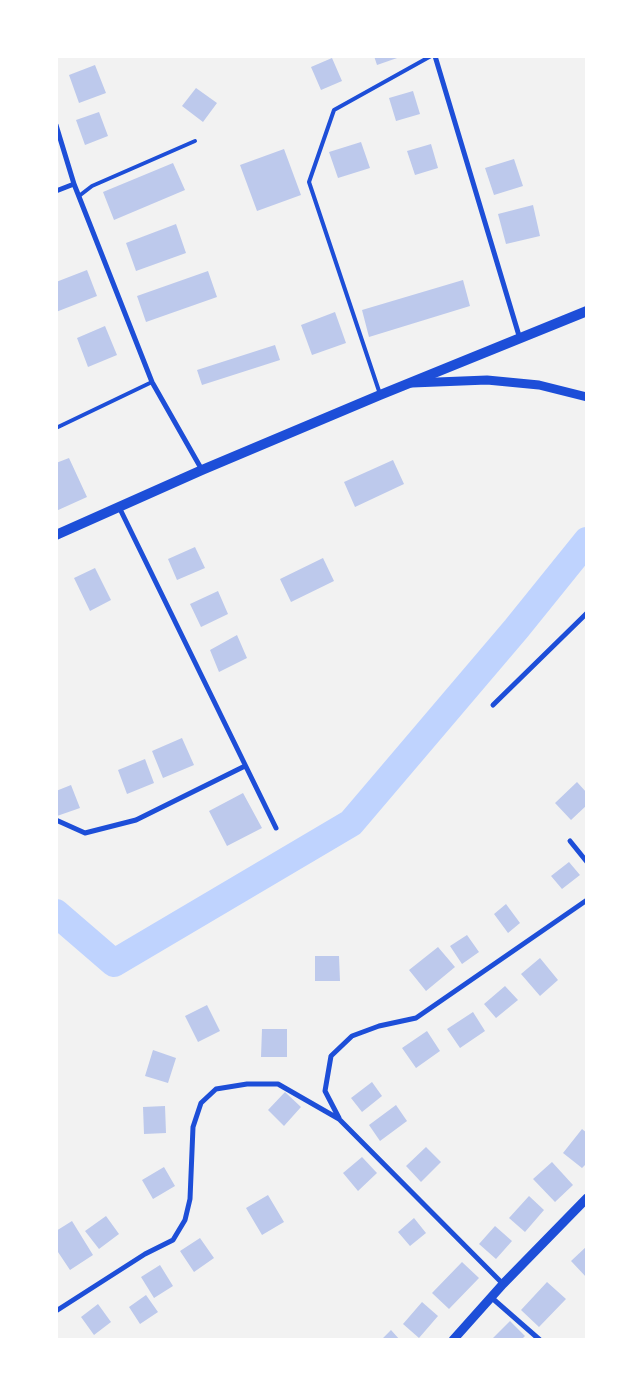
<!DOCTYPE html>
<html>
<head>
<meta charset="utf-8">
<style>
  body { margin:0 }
  #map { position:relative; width:643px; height:1396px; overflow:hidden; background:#f2f2f2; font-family:"IBM Plex Sans",sans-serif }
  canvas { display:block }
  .frame { position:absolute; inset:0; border:58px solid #fff; pointer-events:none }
</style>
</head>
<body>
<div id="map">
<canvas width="643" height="1396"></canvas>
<div class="frame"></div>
</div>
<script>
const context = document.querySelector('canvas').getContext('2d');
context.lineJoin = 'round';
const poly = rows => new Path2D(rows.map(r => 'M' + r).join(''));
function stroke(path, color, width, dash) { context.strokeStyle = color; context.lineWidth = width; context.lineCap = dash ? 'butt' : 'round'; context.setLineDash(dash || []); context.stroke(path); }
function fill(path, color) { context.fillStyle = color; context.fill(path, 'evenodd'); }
stroke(poly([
  [56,913,114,963,351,823,516,629,587,541]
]), '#bfd3fe', 28);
fill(poly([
  [374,56,400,56,400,57,377,65],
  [332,58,342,81,321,90,311,67],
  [95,65,106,93,79,103,69,75],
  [196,88,217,103,203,122,182,106],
  [413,91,420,114,396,121,389,98],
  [99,112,108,136,85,145,76,120],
  [361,142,370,168,338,178,329,152],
  [431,144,438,168,415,175,407,151],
  [284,149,301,195,257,211,240,165],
  [514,159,523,186,494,195,485,168],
  [173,163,185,190,114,220,103,192],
  [533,205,540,236,506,244,498,214],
  [176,224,186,253,136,271,126,243],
  [87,270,97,296,56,312,56,282],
  [208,271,217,297,146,322,137,296],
  [463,280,470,306,369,337,362,310],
  [335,312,346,343,312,355,301,325],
  [105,326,117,355,88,367,77,338],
  [275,345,280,360,202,385,197,370],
  [69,458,87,497,56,511,56,463],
  [393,460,404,484,355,507,344,482],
  [195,547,205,568,177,580,168,559],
  [323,558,334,581,291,602,280,579],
  [95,568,111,600,90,611,74,578],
  [218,591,228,614,201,627,190,604],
  [237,635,247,658,219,672,210,650],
  [182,738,194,765,163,778,152,751],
  [145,759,154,783,127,794,118,770],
  [577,782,587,793,587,805,571,820,555,803],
  [71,785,80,808,57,816,56,791],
  [243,793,262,828,227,846,209,811],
  [569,862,580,875,562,889,551,876],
  [506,904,520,923,508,933,494,914],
  [467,935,479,952,462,964,450,946],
  [438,947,455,967,426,991,409,970],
  [315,956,339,956,340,981,315,981],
  [540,958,558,980,540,996,521,974],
  [505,986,518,1000,496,1018,484,1004],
  [207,1005,220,1031,198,1042,185,1016],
  [473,1012,485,1031,460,1048,447,1029],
  [262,1029,287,1029,287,1057,261,1057],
  [427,1031,440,1051,416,1068,402,1048],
  [153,1050,176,1058,168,1083,145,1076],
  [372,1082,382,1096,362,1112,351,1098],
  [285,1092,301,1107,284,1126,268,1110],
  [396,1105,407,1121,380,1141,369,1125],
  [165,1106,166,1133,144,1134,143,1107],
  [582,1129,587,1133,587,1163,582,1168,563,1153],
  [426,1147,441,1162,421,1182,406,1166],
  [362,1157,377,1173,358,1191,343,1173],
  [552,1162,573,1185,555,1202,533,1179],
  [164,1167,175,1186,153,1199,142,1180],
  [268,1195,284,1222,262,1235,246,1208],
  [529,1196,544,1210,525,1232,509,1218],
  [106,1216,119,1234,99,1249,85,1231],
  [414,1218,426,1233,410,1246,398,1232],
  [72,1221,93,1255,70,1270,56,1249,56,1231],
  [495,1226,512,1241,496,1259,479,1244],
  [200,1238,214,1258,194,1272,180,1251],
  [587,1246,587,1278,571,1261],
  [462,1262,479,1278,449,1309,432,1293],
  [160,1265,173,1286,154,1298,141,1277],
  [547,1282,566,1299,539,1327,521,1310],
  [146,1295,158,1312,140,1324,129,1307],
  [422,1302,438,1316,419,1338,403,1324],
  [98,1304,111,1322,94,1335,81,1317],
  [510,1321,525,1336,521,1340,491,1340],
  [391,1330,400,1340,381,1340]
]), '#bdc9ec');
stroke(poly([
  [79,196,92,186,195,141],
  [380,394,309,182,334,110,431,56],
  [56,428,152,382]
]), '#1d4ed8', 4);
stroke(poly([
  [435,56,520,339],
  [56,125,74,184,152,382,202,470],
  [56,191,74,184],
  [119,507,276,828],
  [493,705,587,613],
  [56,820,85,833,136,820,245,766],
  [570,841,587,862],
  [339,1118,325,1091,331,1056,352,1036,379,1026,416,1018,587,900],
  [492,1298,540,1340],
  [56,1311,145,1254,173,1240,185,1220,190,1199,193,1127,201,1103,216,1089,247,1084,278,1084,339,1119,503,1284]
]), '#1d4ed8', 5);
stroke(poly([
  [412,383,487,380,539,385,587,397],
  [453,1340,503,1284,587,1198]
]), '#1d4ed8', 9);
stroke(poly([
  [56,535,202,470,380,395,587,311]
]), '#1d4ed8', 10);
</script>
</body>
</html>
